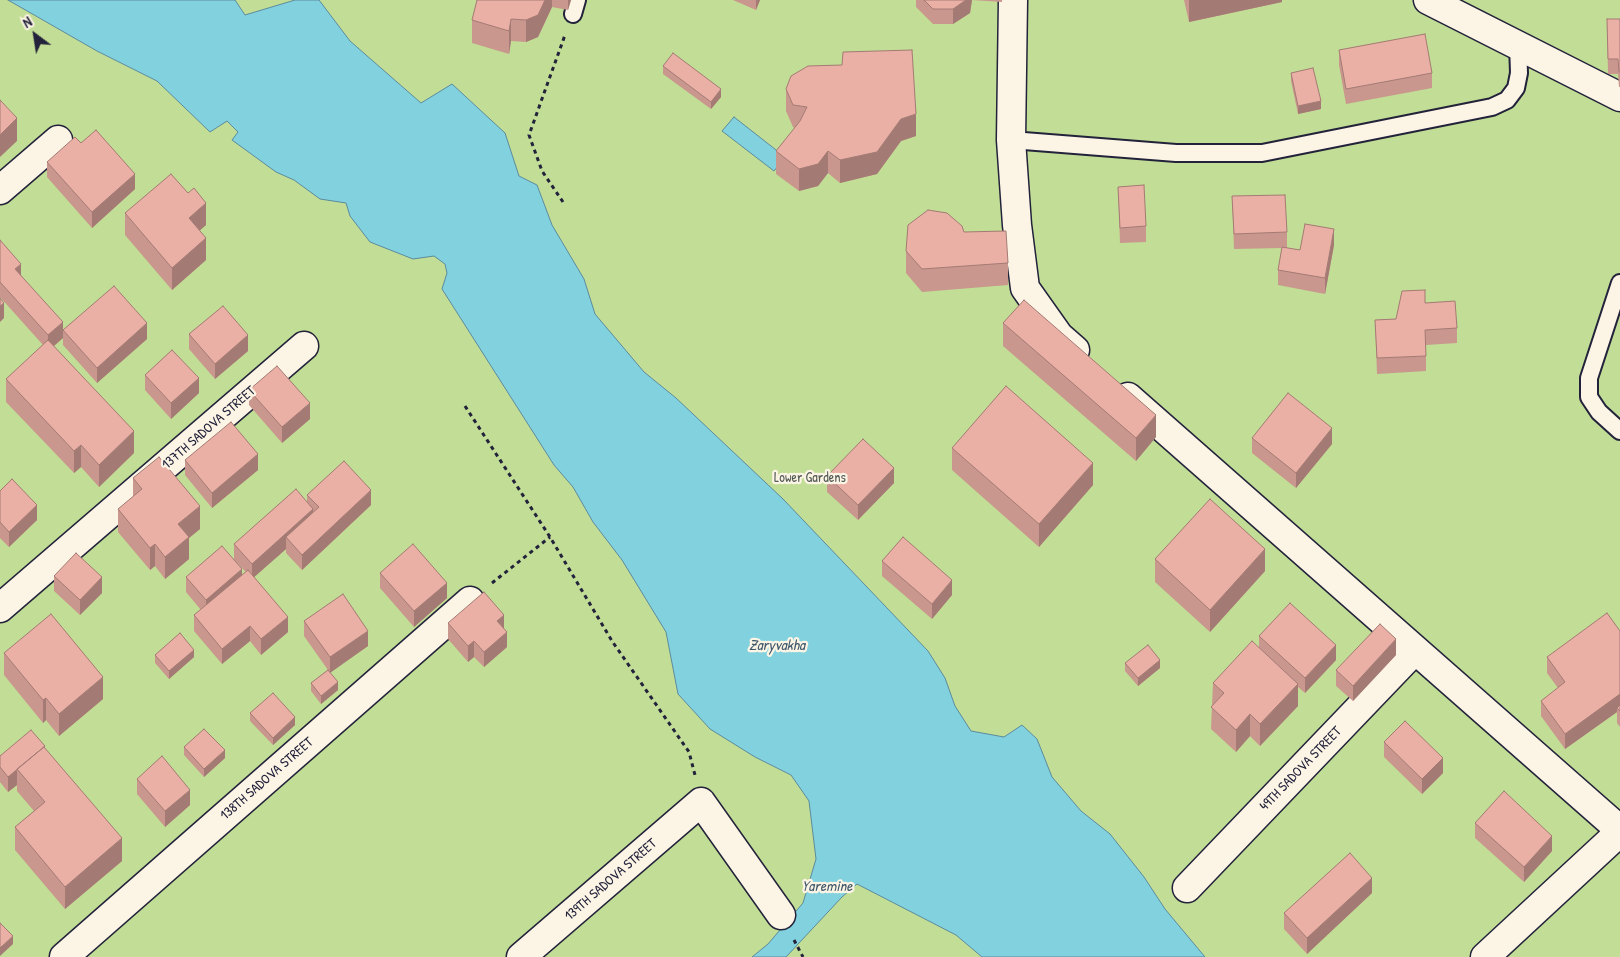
<!DOCTYPE html>
<html>
<head>
<meta charset="utf-8">
<style>
  body { margin:0 }
  #map { position:relative; width:1620px; height:957px; overflow:hidden; background:#f8e7d8; font-family:"Patrick Hand",sans-serif }
  canvas { display:block }
  .north { position:absolute; left:10px; top:10px; width:50px; height:50px; -webkit-text-stroke:4px #fcf5e5; paint-order:stroke; rotate:329deg; font-size:14px; font-weight:700; line-height:20px; text-align:center; color:#22223b }
  .north::after { content:''; display:block; margin:auto; width:18px; height:22px; background:#22223b; clip-path:polygon(50% 0,100% 100%,50% 72%,0 100%) }
</style>
</head>
<body>
<div id="map">
<canvas width="1620" height="957"></canvas>
<div class="north">N</div>
</div>
<script>
const context = document.querySelector('canvas').getContext('2d');
context.lineJoin = 'round';
function fill(path, color) { context.fillStyle = color; context.fill(path, 'evenodd'); }
const poly = rows => new Path2D(rows.map(r => 'M' + r).join(''));
function stroke(path, color, width, dash) { context.strokeStyle = color; context.lineWidth = width; context.lineCap = dash ? 'butt' : 'round'; context.setLineDash(dash || []); context.stroke(path); }
function label(font, color, halo, rows, align = 'center') {
  context.font = font + ' "Patrick Hand",sans-serif'; context.lineWidth = 4.5; context.setLineDash([]); context.textBaseline = 'middle'; context.strokeStyle = halo; context.fillStyle = color; for (const [text, x, y, turn = 0] of rows) {
    context.save(); context.translate(x, y); context.rotate((+turn || 0) * Math.PI / 180); context.textAlign = isNaN(turn) ? turn : align; if (halo) context.strokeText(text, 0, 0); context.fillText(text, 0, 0); context.restore();
  }
}
fill(poly([
  [0,0,1620,0,1620,957,0,957]
]), '#c2dd95');
const water = poly([
  [8,0,235,0,245,15,295,0,319,0,350,41,421,103,452,84,505,133,519,176,537,185,552,225,584,279,595,314,644,372,676,398,783,499,928,651,945,678,955,706,971,731,1004,737,1022,725,1037,739,1052,777,1081,811,1110,834,1144,877,1165,909,1205,957,982,957,956,935,857,884,842,897,786,957,752,957,768,944,803,903,816,859,809,801,791,775,755,757,710,729,678,694,666,632,622,560,593,522,573,487,554,465,442,289,447,273,445,264,434,256,413,259,370,242,350,216,346,203,320,199,294,180,276,172,232,140,238,132,227,121,210,132,157,81,97,51,8,0],
  [734,117,785,157,774,171,722,131,734,117]
]);
fill(water, '#82d1df');
stroke(water, '#5c8b9d', 1);
const service = poly([
  [573,14,577,0],
  [1011,140,1176,153,1262,153,1492,107,1507,100,1516,88,1519,73,1518,44],
  [1620,283,1589,378,1589,397,1599,412,1620,431]
]);
const minor = poly([
  [1013,0,1011,140,1017,225,1025,288,1059,336,1075,350],
  [1428,0,1620,97],
  [0,190,58,140],
  [1128,397,1620,830],
  [0,608,304,346],
  [1187,888,1415,650],
  [64,957,470,601],
  [521,957,701,802,781,915],
  [1485,957,1620,832]
]);
stroke(service, '#22223b', 20);
stroke(minor, '#22223b', 31);
stroke(poly([
  [563,202,542,171,529,135,565,35],
  [465,406,550,537,612,641,689,752,695,775],
  [492,583,550,537],
  [794,940,803,957]
]), '#22223b', 3, [4, 4]);
stroke(service, '#fcf5e5', 16);
stroke(minor, '#fcf5e5', 28);
fill(poly([
  [477,0,571,0,568,10,552,7,538,37,526,42,511,41,509,54,472,43,472,20],
  [733,0,760,0,756,10],
  [916,0,1002,0,1002,2,972,0,970,13,953,24,933,24,916,7],
  [1184,0,1282,0,1282,2,1189,22],
  [1607,19,1620,19,1620,87,1619,87,1618,74,1608,74],
  [1339,50,1432,73,1432,88,1346,104,1339,65],
  [663,66,721,97,711,109,663,74],
  [1291,73,1321,109,1298,114,1291,81],
  [786,89,916,136,901,141,877,174,840,183,828,173,818,186,799,191,776,174,776,151,795,128,793,127,786,111],
  [81,143,135,189,92,228,47,177,47,162],
  [1118,187,1146,226,1146,242,1120,243],
  [1232,196,1287,232,1287,248,1300,250,1334,245,1325,294,1278,285,1278,270,1282,248,1234,249],
  [125,213,206,225,200,230,206,260,172,290,125,235],
  [964,232,1008,263,1008,285,922,292,906,273,906,251],
  [0,240,21,275,63,338,54,346,134,453,99,487,81,467,74,473,6,402,6,379,43,345,0,297],
  [1425,303,1457,328,1457,343,1426,345,1426,371,1377,374,1375,320,1396,319],
  [1003,323,1156,437,1136,461,1003,346],
  [63,330,147,339,97,383,63,345],
  [189,334,248,351,215,379,189,349],
  [145,375,199,393,171,419,145,390],
  [249,390,310,419,282,443,249,405],
  [1252,438,1332,444,1296,488,1252,453],
  [952,448,1093,485,1039,547,952,470],
  [185,460,258,470,212,508,185,475],
  [827,476,894,483,858,520,827,492],
  [133,478,200,529,189,538,189,559,165,579,155,566,150,570,118,532,118,509,133,497],
  [0,491,37,520,9,547,0,538],
  [307,495,371,505,302,570,286,553,286,549,254,577,288,632,261,655,250,641,222,664,194,631,194,615,201,610,186,592,186,577,242,575,246,572,234,560,234,544,307,502],
  [1155,559,1265,571,1210,632,1155,582],
  [882,561,952,595,932,619,882,576],
  [380,573,447,598,414,627,380,588],
  [54,576,102,593,80,615,54,591],
  [304,621,368,646,330,672,338,690,321,704,311,691,311,683,328,670,304,636],
  [448,623,504,629,507,647,484,667,474,657,468,662,448,639],
  [1620,631,1620,727,1617,723,1617,712,1565,749,1541,716,1541,701,1558,688,1547,673,1547,657],
  [1259,636,1336,660,1305,693,1298,687,1298,706,1260,746,1250,736,1236,752,1211,729,1213,683,1259,648],
  [4,653,103,699,59,736,46,720,43,723,4,675],
  [155,655,194,657,169,679,155,663],
  [1396,655,1353,701,1336,686,1336,670],
  [1125,663,1160,668,1138,686,1125,671],
  [250,713,295,725,273,745,250,721],
  [1384,742,1443,773,1422,794,1384,757],
  [184,747,225,758,204,777,184,755],
  [45,748,122,861,65,909,15,850,15,827,34,811,17,791,17,785,8,792,0,782,0,756],
  [137,779,190,805,165,827,137,794],
  [1475,823,1552,851,1524,882,1475,838],
  [1372,893,1307,954,1284,929,1284,913]
]), '#c9978e');
fill(poly([
  [545,0,552,0,552,7,538,37,526,42,526,20],
  [568,0,571,0,568,10],
  [756,0,760,0,756,10],
  [966,0,972,0,970,13,953,24,953,9],
  [1189,0,1282,0,1282,2,1189,22],
  [511,19,511,41,509,54,509,31],
  [721,89,721,97,711,109,711,102],
  [1321,101,1321,109,1298,114,1298,106],
  [916,114,916,136,901,141,877,174,840,183,840,160,901,119],
  [17,118,17,141,0,157,0,135],
  [828,151,828,173,818,186,799,191,799,169],
  [135,174,135,189,92,228,92,212],
  [206,203,206,225,189,240,189,218],
  [1334,229,1334,245,1325,294,1325,278],
  [206,238,206,260,172,290,172,268],
  [21,264,21,279,15,269],
  [4,303,4,318,0,322,0,306],
  [63,322,63,338,48,351,48,335],
  [147,323,147,339,97,383,97,368],
  [248,335,248,351,215,379,215,364],
  [199,378,199,393,171,419,171,403],
  [310,403,310,419,282,443,282,427],
  [1156,415,1156,437,1136,461,1136,438],
  [1332,428,1332,444,1296,488,1296,473],
  [134,431,134,453,99,487,99,465],
  [81,445,81,467,74,473,74,451],
  [258,454,258,470,212,508,212,493],
  [1093,463,1093,485,1039,547,1039,524],
  [894,468,894,483,858,520,858,505],
  [371,490,371,505,302,570,302,555],
  [37,505,37,520,9,547,9,532],
  [200,506,200,529,189,538,189,559,165,579,165,557,178,524],
  [313,509,313,524,286,537,286,549,252,579,252,564],
  [155,544,155,566,150,570,150,548],
  [1265,549,1265,571,1210,632,1210,610],
  [242,569,242,584,206,615,206,600],
  [102,577,102,593,80,615,80,600],
  [952,580,952,595,932,619,932,604],
  [447,583,447,598,414,627,414,611],
  [504,615,504,630,497,621],
  [288,617,288,632,261,655,261,639],
  [250,626,250,641,222,664,222,649],
  [368,631,368,646,330,673,330,657],
  [507,632,507,647,484,667,484,652],
  [1396,639,1396,655,1353,701,1353,686],
  [474,641,474,657,468,662,468,646],
  [1336,645,1336,660,1305,693,1305,678],
  [194,650,194,657,169,679,169,671],
  [1160,660,1160,668,1138,686,1138,678],
  [103,677,103,699,59,736,59,714],
  [338,682,338,690,321,704,321,696],
  [1298,684,1298,706,1260,746,1260,724],
  [1620,694,1620,709,1617,708,1617,712,1565,749,1565,734],
  [46,698,46,720,43,723,43,700],
  [1250,714,1250,736,1236,752,1236,730],
  [295,717,295,725,273,745,273,738],
  [225,750,225,758,204,777,204,769],
  [1443,758,1443,773,1422,794,1422,779],
  [17,770,17,785,8,792,8,777],
  [190,790,190,805,165,827,165,811],
  [1552,836,1552,851,1524,882,1524,867],
  [122,838,122,861,65,909,65,887],
  [1372,878,1372,893,1307,954,1307,938],
  [13,936,13,944,0,956,0,948]
]), '#a47b74');
const building = poly([
  [477,0,545,0,538,15,526,20,511,19,509,31,472,20,477,0],
  [924,0,966,0,953,9,933,9,924,0],
  [1607,19,1620,19,1620,72,1619,72,1618,59,1608,59,1607,19],
  [1425,34,1432,73,1346,89,1339,50,1425,34],
  [912,50,916,114,901,119,877,152,840,160,828,151,818,164,799,169,776,151,800,121,807,107,793,105,786,89,791,76,808,66,842,65,843,52,912,50],
  [673,53,721,89,711,102,663,66,673,53],
  [1313,68,1321,101,1298,106,1291,73,1313,68],
  [0,100,17,118,0,135,0,100],
  [96,130,135,174,92,212,47,162,75,137,81,143,96,130],
  [171,174,188,193,194,188,206,203,189,218,206,238,172,268,125,213,171,174],
  [1144,185,1146,226,1120,228,1118,187,1144,185],
  [1285,195,1287,232,1234,234,1232,196,1285,195],
  [928,210,947,213,962,226,964,232,1006,231,1008,263,922,269,906,251,908,225,928,210],
  [1305,224,1334,229,1325,278,1278,270,1282,247,1300,250,1305,224],
  [0,240,21,264,15,269,63,322,48,335,0,282,0,240],
  [114,286,147,323,97,368,63,330,114,286],
  [1425,290,1425,303,1455,301,1457,328,1425,330,1426,356,1377,358,1375,320,1396,319,1402,291,1425,290],
  [0,298,4,303,0,306,0,298],
  [1024,300,1156,415,1136,438,1003,323,1024,300],
  [223,306,248,335,215,364,189,334,223,306],
  [48,340,134,431,99,465,81,445,74,451,6,379,48,340],
  [172,350,199,378,171,403,145,375,172,350],
  [277,366,310,403,282,427,249,390,277,366],
  [1006,386,1093,463,1039,524,952,448,1006,386],
  [1288,393,1332,428,1296,473,1252,438,1288,393],
  [231,422,258,454,212,493,185,460,231,422],
  [863,439,894,468,858,505,827,476,863,439],
  [159,457,200,506,178,524,189,537,165,557,155,544,150,548,118,509,142,489,133,478,159,457],
  [344,461,371,490,302,555,286,537,319,507,307,495,344,461],
  [12,479,37,505,9,532,0,522,0,491,12,479],
  [296,489,313,509,252,564,234,544,296,489],
  [1210,499,1265,549,1210,610,1155,559,1210,499],
  [903,537,952,580,932,604,882,561,903,537],
  [413,544,447,583,414,611,380,573,413,544],
  [222,546,242,569,206,600,186,577,222,546],
  [76,553,102,577,80,600,54,576,76,553],
  [248,570,288,617,261,639,250,626,222,649,194,615,248,570],
  [484,592,504,615,497,621,507,632,484,652,474,641,468,646,448,623,484,592],
  [343,594,368,631,330,657,304,621,343,594],
  [1290,603,1336,645,1305,678,1259,636,1290,603],
  [1607,613,1620,631,1620,694,1565,734,1541,701,1565,682,1547,657,1607,613],
  [51,614,103,677,59,714,46,698,43,700,4,653,51,614],
  [1380,624,1396,639,1353,686,1336,670,1380,624],
  [180,633,194,650,169,671,155,655,180,633],
  [1252,641,1298,684,1260,724,1250,714,1236,730,1211,707,1224,693,1213,683,1252,641],
  [1148,645,1160,660,1138,678,1125,663,1148,645],
  [328,670,338,682,321,696,311,683,328,670],
  [273,693,295,717,273,738,250,713,273,693],
  [1620,705,1620,711,1617,708,1620,705],
  [1405,721,1443,758,1422,779,1384,742,1405,721],
  [204,729,225,750,204,769,184,747,204,729],
  [31,730,45,746,8,777,0,767,0,756,31,730],
  [44,747,122,838,65,887,15,827,45,802,17,769,44,747],
  [162,756,190,790,165,811,137,779,162,756],
  [1504,791,1552,836,1524,867,1475,823,1504,791],
  [1350,853,1372,878,1307,938,1284,913,1350,853],
  [0,923,13,936,0,948,0,923]
]);
fill(building, '#eab0a5');
stroke(building, '#a47b74', 1);
label('14px', '#22223b', '#fcf5e5', [
  ["137TH SADOVA STREET",209,428,-41],
  ["49TH SADOVA STREET",1301,769,-46],
  ["138TH SADOVA STREET",267,779,-41],
  ["139TH SADOVA STREET",611,880,-41]
]);
label('14px', '#525a56', '#fcf5e5', [
  ["Lower Gardens",810,478]
]);
label('italic 15px', '#3f576c', '#fcf5e5', [
  ["Zaryvakha",777,646],
  ["Yaremine",827,887]
]);
</script>
</body>
</html>
